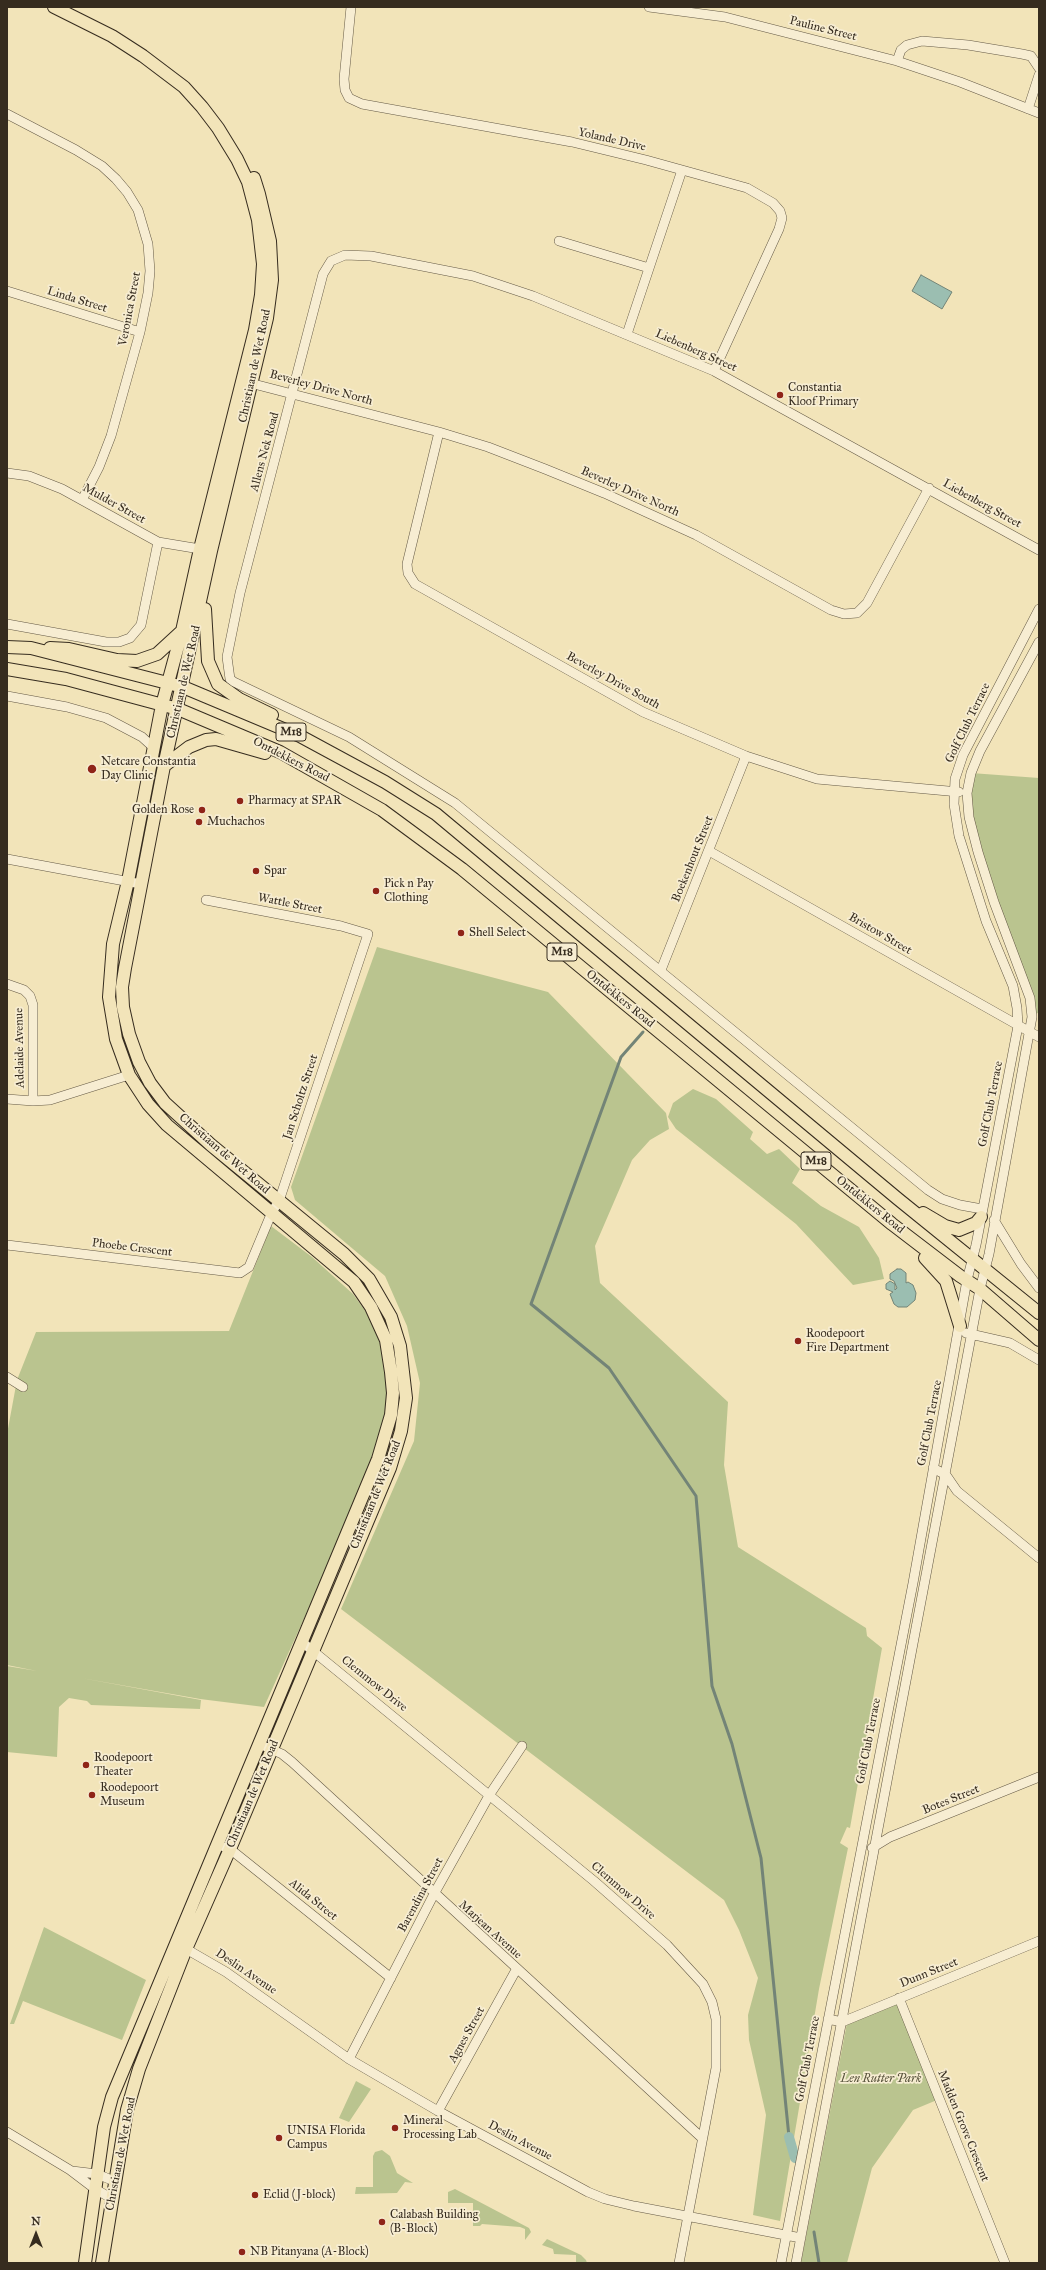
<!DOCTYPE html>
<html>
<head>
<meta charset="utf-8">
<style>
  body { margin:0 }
  #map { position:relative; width:1046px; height:2270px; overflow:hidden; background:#f2e4b9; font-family:"IM FELL Great Primer",serif }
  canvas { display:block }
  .frame { position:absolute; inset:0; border:8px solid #362c1f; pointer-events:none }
  .north { position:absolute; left:16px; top:2214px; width:40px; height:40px; -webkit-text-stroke:3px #f7edd2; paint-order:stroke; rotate:0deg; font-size:11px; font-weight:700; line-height:16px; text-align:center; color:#362c1f }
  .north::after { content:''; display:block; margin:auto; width:14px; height:18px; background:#362c1f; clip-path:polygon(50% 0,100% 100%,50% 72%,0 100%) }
</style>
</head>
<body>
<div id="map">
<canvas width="1046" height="2270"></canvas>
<div class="frame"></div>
<div class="north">N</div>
</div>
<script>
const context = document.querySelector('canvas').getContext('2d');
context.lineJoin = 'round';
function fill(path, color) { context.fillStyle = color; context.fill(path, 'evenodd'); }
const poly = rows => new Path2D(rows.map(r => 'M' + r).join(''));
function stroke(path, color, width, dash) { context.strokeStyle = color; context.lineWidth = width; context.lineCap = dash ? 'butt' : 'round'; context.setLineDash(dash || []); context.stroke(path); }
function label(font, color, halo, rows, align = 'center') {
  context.font = font + ' "IM FELL Great Primer",serif'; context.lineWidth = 3.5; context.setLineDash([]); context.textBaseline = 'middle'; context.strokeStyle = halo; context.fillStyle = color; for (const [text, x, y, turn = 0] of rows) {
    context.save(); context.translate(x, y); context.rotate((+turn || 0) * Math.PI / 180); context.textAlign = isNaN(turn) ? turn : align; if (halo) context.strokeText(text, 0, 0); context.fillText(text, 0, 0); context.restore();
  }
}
fill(poly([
  [971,773,1039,778,1039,1012,1032,1017,969,817],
  [377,947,548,992,666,1113,669,1129,650,1140,632,1160,595,1246,600,1283,728,1402,724,1465,738,1547,866,1628,867,1636,882,1648,850,1828,847,1827,840,1843,848,1848,819,1989,780,2221,753,2215,766,2115,749,2040,748,2015,758,1978,739,1930,724,1900,341,1609,414,1441,420,1383,407,1326,385,1276,295,1200,291,1187],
  [693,1089,716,1099,753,1132,750,1139,767,1154,779,1149,800,1169,792,1183,821,1206,859,1227,879,1258,884,1279,853,1285,796,1224,676,1129,668,1117,673,1103],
  [271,1226,312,1257,353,1294,374,1323,386,1355,388,1399,375,1462,264,1707,200,1699,81,1678,201,1700,200,1709,91,1705,87,1701,69,1698,59,1707,57,1757,7,1752,7,1666,37,1671,7,1665,7,1434,17,1380,36,1332,229,1331],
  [44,1927,146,1980,122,2040,23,2001,14,2024,10,2024],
  [898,2002,937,2100,913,2110,872,2168,847,2263,801,2263,847,2023],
  [356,2081,371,2089,349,2122,339,2118],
  [382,2150,390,2156,397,2173,413,2183,405,2182,397,2193,355,2194,356,2187,373,2187,373,2156,375,2152],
  [455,2189,529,2228,531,2232,525,2240,525,2229,520,2227,482,2224,480,2226,473,2226,473,2203,448,2203,448,2192],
  [547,2239,581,2255,586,2260,587,2263,576,2263,576,2255,554,2254,553,2249,542,2245]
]), '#bac48f');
const water = poly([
  [921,275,952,292,942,309,912,291,921,275],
  [897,1269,901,1269,906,1273,906,1283,908,1282,913,1285,916,1293,915,1300,907,1307,898,1307,894,1304,890,1294,893,1292,886,1289,886,1284,890,1281,895,1284,895,1290,897,1288,894,1281,890,1279,890,1274,897,1269]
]);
fill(water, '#9bbeb1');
stroke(water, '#738477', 1);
stroke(poly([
  [643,1032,621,1057,531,1304,609,1368,696,1496,712,1686,732,1744,761,1858,789,2137],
  [814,2232,819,2263]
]), '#738477', 3);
stroke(poly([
  [789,2137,795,2158]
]), '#9bbeb1', 10);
const minor = poly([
  [351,7,344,79,345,90,349,98,362,104,572,142,646,160,747,188,773,203,780,211,782,218,779,229,714,371],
  [649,7,725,17,897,61,960,82,1039,113],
  [897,61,901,50,907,45,922,41,968,45,1022,54,1031,56,1039,68],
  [1028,109,1039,75],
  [7,114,76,150,102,166,116,179,127,192,138,210,148,244,150,271,148,293,140,332,111,436,99,467,82,500],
  [559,241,649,268],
  [7,291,140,332],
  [627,334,682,170],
  [246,382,439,432,488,447,545,469,604,493,696,535,831,610,844,614,857,613,867,603,929,488],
  [439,432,407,564,408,573,415,584,643,712,746,756,817,779,959,792],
  [7,473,29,476,62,489,158,542,206,550],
  [7,624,106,642,119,642,130,638,141,625,158,542],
  [7,696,67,707,106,718,142,737,153,747],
  [709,851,1039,1037],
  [7,859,141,884],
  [661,970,746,756],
  [7,984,24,990,30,996,33,1005,33,1101],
  [7,1099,33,1101,50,1100,129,1075],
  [982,1209,960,1205,942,1199,928,1190,455,803,349,737,234,682,230,679,227,657,240,593,323,274,331,261,345,255,371,256,473,276,533,296,714,371,1039,550],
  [994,1220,1021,1264,1039,1288],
  [7,1245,240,1273,249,1267,272,1212,279,1201,368,934,341,926,206,900],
  [966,1333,1010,1343,1039,1360],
  [7,1377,23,1387],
  [933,1468,946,1475,957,1491,1039,1558],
  [302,1642,594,1881,667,1945,703,1984,712,2002,716,2019,716,2068,679,2263],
  [266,1747,282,1754,292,1762,702,2138],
  [224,1847,230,1849,391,1978],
  [872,1848,890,1837,1039,1777],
  [181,1946,226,1972,349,2059,438,2111,588,2192,605,2199,634,2206,801,2238],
  [899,1998,1005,2263],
  [828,2019,842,2022,1039,1941],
  [349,2059,434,1894,490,1794,522,1746],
  [438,2111,516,1970],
  [7,2132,70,2170,95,2189,111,2198],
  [72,2171,97,2174,114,2181],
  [781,2263,913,1583,967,1280,976,1245,1018,1026,1017,1008,1013,986,986,921,959,836,954,804,955,779,963,755,1039,609],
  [796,2263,980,1289,989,1254,1032,1017,1030,998,994,902,978,852,969,817,967,793,971,773,980,751,1039,642]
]);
const major = poly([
  [54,7,112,36,143,56,184,87,202,107,218,128,237,159,248,182,258,220,263,264,261,295,255,330,200,549,182,631,162,705,128,881,113,944,109,997,116,1039,129,1075,148,1104,167,1125,354,1282,371,1307,386,1340,391,1372,393,1393,391,1415,378,1459,112,2097,104,2127,85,2263],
  [205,609,208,661,218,684,239,699,272,715],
  [7,647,31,648,183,687,300,736,385,782,436,814,898,1199,1039,1313],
  [50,648,69,649,117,660,137,661,157,654,182,631],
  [7,669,66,679,178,709,280,752,382,810,462,869,892,1224,960,1276,980,1289,1039,1340],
  [164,766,189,747,206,740,216,739,265,753],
  [923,1213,945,1226,959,1230,976,1223,981,1217],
  [925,1258,946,1281,960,1326],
  [102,2263,127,2110,139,2069,186,1949,230,1849,390,1468,401,1431,406,1398,400,1346,391,1317,369,1279,344,1254,211,1145,165,1103,150,1083,139,1062,129,1034,123,1007,122,987,125,968,164,766,211,551,267,318,272,280,270,241,259,194,254,178]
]);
stroke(minor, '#655a46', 10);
stroke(major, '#362c1f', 14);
stroke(minor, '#f7edd2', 9);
stroke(major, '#f2e4b9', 12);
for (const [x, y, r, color] of [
  [780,395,4,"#8f2418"],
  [92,769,5,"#8f2418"],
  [240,801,4,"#8f2418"],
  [202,810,4,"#8f2418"],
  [199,822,4,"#8f2418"],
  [256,871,4,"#8f2418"],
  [376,891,4,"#8f2418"],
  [461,933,4,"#8f2418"],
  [798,1341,4,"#8f2418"],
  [86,1765,4,"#8f2418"],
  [92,1795,4,"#8f2418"],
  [395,2128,4,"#8f2418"],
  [279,2138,4,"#8f2418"],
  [255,2195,4,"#8f2418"],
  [382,2222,4,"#8f2418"],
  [242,2252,4,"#8f2418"]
]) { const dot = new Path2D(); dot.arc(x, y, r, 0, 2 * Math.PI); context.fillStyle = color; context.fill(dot); stroke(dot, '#f7edd2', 1.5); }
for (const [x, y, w] of [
  [291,732,30],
  [562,952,30],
  [816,1161,30]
]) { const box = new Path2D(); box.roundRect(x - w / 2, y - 9, w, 18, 3); context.fillStyle = '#f7edd2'; context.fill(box); stroke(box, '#362c1f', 1); }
label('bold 11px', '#362c1f', null, [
  ["M18",291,732],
  ["M18",562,952],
  ["M18",816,1161]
]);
label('12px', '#362c1f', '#f7edd2', [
  ["Pauline Street",823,29,14],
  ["Yolande Drive",612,140,13],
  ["Linda Street",77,300,17],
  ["Veronica Street",130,309,-79],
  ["Liebenberg Street",696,351,24],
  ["Christiaan de Wet Road",255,366,-78],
  ["Beverley Drive North",321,388,15],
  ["Allens Nek Road",265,452,-75],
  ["Beverley Drive North",630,492,24],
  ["Mulder Street",114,504,29],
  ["Liebenberg Street",982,504,29],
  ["Beverley Drive South",613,681,29],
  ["Christiaan de Wet Road",184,682,-77],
  ["Golf Club Terrace",968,723,-64],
  ["Ontdekkers Road",291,760,27],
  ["Boekenhout Street",693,859,-68],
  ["Wattle Street",290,904,11],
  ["Bristow Street",880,934,30],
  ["Ontdekkers Road",620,999,39],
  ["Adelaide Avenue",20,1048,-91],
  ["Jan Scholtz Street",301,1097,-72],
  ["Golf Club Terrace",991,1104,-79],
  ["Christiaan de Wet Road",224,1154,41],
  ["Ontdekkers Road",870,1205,39],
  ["Phoebe Crescent",132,1248,7],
  ["Golf Club Terrace",930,1423,-79],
  ["Christiaan de Wet Road",376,1495,-68],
  ["Clemmow Drive",374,1684,39],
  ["Golf Club Terrace",869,1741,-79],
  ["Christiaan de Wet Road",253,1794,-67],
  ["Botes Street",951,1800,-22],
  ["Clemmow Drive",623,1891,41],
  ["Barendina Street",421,1895,-62],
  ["Alida Street",313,1900,39],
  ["Marjean Avenue",490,1930,42],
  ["Deslin Avenue",246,1972,34],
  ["Dunn Street",929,1973,-22],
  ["Agnes Street",467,2035,-61],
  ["Golf Club Terrace",808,2059,-79],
  ["Madden Grove Crescent",963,2126,68],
  ["Deslin Avenue",520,2141,28],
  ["Christiaan de Wet Road",121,2154,-79]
]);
label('12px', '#362c1f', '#f7edd2', [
  ["Constantia",788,388],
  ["Kloof Primary",788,402],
  ["Netcare Constantia",101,762],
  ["Day Clinic",101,776],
  ["Pharmacy at SPAR",248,801],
  ["Golden Rose",194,810,"right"],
  ["Muchachos",207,822],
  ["Spar",264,871],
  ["Pick n Pay",384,884],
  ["Clothing",384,898],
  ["Shell Select",469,933],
  ["Roodepoort",806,1334],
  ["Fire Department",806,1348],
  ["Roodepoort",94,1758],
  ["Theater",94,1772],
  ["Roodepoort",100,1788],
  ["Museum",100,1802],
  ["Mineral",403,2121],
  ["Processing Lab",403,2135],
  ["UNISA Florida",287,2131],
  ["Campus",287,2145],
  ["Eclid (J-block)",263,2195],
  ["Calabash Building",390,2215],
  ["(B-Block)",390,2229],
  ["NB Pitanyana (A-Block)",250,2252]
], 'left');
label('italic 12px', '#57523b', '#f7edd2', [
  ["Len Rutter Park",881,2079]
]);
</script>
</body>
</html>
